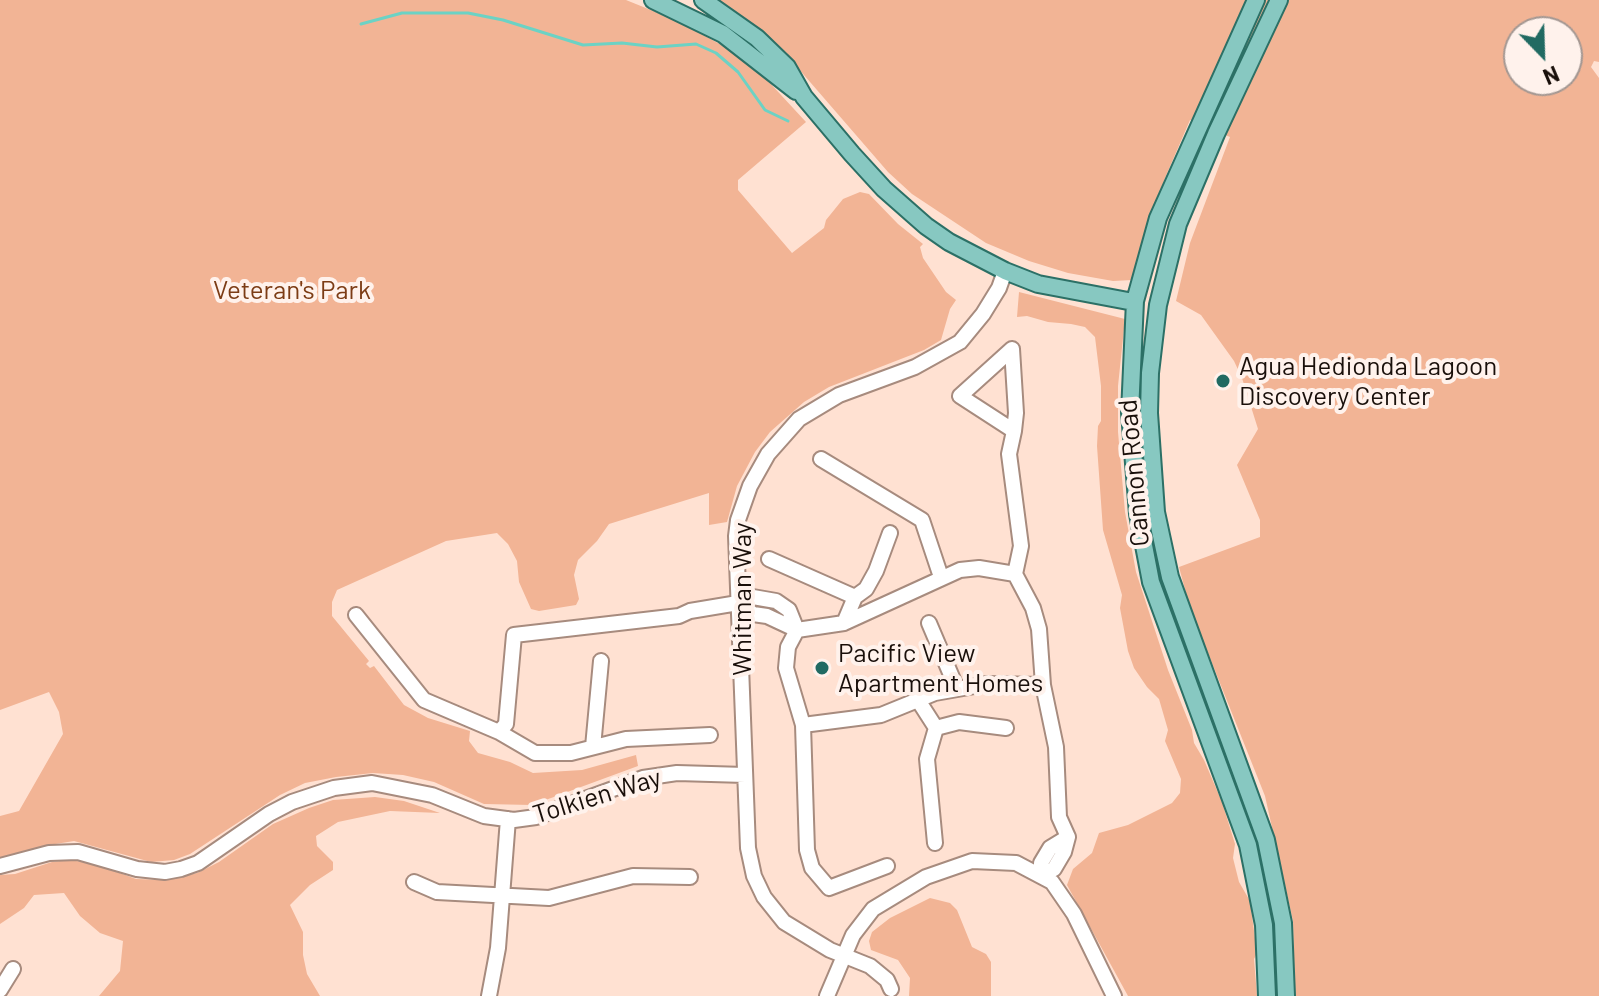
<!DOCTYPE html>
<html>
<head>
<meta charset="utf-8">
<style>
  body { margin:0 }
  #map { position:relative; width:1599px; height:996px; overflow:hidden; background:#ffe1d2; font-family:Barlow,sans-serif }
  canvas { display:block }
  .north { position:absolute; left:1503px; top:16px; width:80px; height:80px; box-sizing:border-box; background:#fff2ec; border:2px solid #a39792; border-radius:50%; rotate:157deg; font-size:22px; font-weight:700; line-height:32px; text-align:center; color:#190f0a }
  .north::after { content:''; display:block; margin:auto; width:28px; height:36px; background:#216a62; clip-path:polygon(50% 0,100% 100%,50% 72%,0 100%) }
</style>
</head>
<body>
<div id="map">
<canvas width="1599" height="996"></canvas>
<div class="north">N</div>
</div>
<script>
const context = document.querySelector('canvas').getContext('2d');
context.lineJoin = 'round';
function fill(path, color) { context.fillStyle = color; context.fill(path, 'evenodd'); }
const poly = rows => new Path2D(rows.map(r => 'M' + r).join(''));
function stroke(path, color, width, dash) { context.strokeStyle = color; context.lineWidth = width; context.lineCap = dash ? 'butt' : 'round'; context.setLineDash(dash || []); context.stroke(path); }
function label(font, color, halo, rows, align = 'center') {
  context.font = font + ' Barlow,sans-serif'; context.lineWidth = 8; context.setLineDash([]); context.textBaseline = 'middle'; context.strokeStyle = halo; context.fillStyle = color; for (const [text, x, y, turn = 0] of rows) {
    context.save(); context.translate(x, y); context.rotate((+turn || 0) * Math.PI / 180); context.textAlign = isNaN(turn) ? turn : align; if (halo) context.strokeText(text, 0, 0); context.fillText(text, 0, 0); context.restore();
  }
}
fill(poly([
  [0,0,626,0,678,21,725,47,769,82,806,122,738,180,738,190,792,253,824,228,826,220,843,199,860,192,869,194,898,224,923,244,920,247,923,258,946,292,956,300,950,309,941,340,924,350,829,387,804,402,770,432,755,452,737,486,727,522,709,525,709,493,609,524,597,541,578,560,574,575,579,599,576,605,539,611,531,609,519,582,517,561,508,544,497,533,446,541,337,590,332,602,332,616,369,661,366,664,370,668,374,666,404,705,428,718,470,731,469,741,478,753,510,762,533,773,582,770,636,755,638,766,532,805,484,804,434,782,403,775,373,773,336,777,305,783,280,795,190,854,174,860,151,862,74,841,43,846,0,858,0,816,19,811,63,734,59,712,49,692,0,710],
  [717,0,1599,0,1599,62,1594,61,1591,67,1599,78,1599,996,1295,996,1293,921,1265,796,1190,608,1179,567,1260,537,1260,520,1237,465,1258,429,1242,378,1234,361,1201,315,1176,301,1190,243,1230,137,1190,120,1165,178,1132,280,1113,281,1068,273,1029,261,986,243,912,194,888,172,791,60,754,25],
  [1519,32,1567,32,1567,80,1519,80],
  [1019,292,1125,319,1118,386,1118,432,1125,512,1136,572,1168,670,1192,730,1194,743,1204,760,1222,802,1235,844,1233,858,1239,882,1250,901,1257,953,1254,959,1257,996,1128,996,1067,885,1073,869,1092,853,1099,833,1128,825,1172,803,1180,793,1181,779,1165,741,1168,730,1159,699,1147,687,1134,668,1128,651,1120,608,1122,595,1103,530,1097,446,1098,426,1101,421,1101,386,1095,337,1085,327,1071,324,1048,322,1027,316,1017,317],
  [375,797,404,801,440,813,390,811,338,822,316,836,317,846,333,862,333,870,310,885,290,905,303,932,303,955,307,974,320,996,99,996,120,971,123,941,100,933,80,916,64,893,34,895,24,908,0,924,0,875,15,874,52,862,68,860,93,863,136,879,164,880,197,873,219,862,273,824,309,808,333,800],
  [930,898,950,903,957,910,972,947,986,954,991,962,991,996,909,996,910,978,898,960,871,950,869,941,872,932,890,918]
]), '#f2b495');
stroke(poly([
  [361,24,402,13,468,13,503,20,583,45,622,43,657,47,696,44,716,53,738,72,765,110,788,121]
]), '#6cd2c4', 3);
const minor = poly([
  [1014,431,960,396,1012,349,1016,413,1014,431,1009,454,1021,546,1015,574,1033,608,1039,629,1043,685],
  [821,459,922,520,941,577],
  [769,559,855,597],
  [356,615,424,700,499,732,506,724,514,635,679,616,690,611,738,603],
  [844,623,855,597,866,589,876,571,890,533],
  [929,623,957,689],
  [797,630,789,610,776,601,753,597,738,603,753,614,767,616,797,630,844,623,960,570,979,568,1015,574],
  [797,630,788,647,786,668,803,725,807,850,812,868,829,888,887,866],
  [918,700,936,728,959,722,1006,728],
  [803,725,881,715,935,693,986,684,1043,685,1056,747,1059,817,1068,837,1064,852,1054,869,1042,876,1041,863,1050,848,1068,837],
  [499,732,535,753,571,753,626,739,710,735],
  [593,747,601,661],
  [935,843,927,759,936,728],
  [0,866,49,853,78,852,137,869,165,872,181,869,198,863,269,814,292,802,334,788,372,783,432,795,484,816,514,820,536,817,643,778,677,773,745,775],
  [414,882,437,892,549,898,633,876,690,877],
  [891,989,887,980,870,966,830,950,784,922,764,897,754,876,748,848,736,536,738,520,750,486,768,454,799,419,839,395,915,367,960,342,983,314,999,288,1005,271],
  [0,990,13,969],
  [489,996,498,948,508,819],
  [827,996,853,935,873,909,926,877,972,861,1016,863,1052,882,1074,914,1114,996]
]);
const major = poly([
  [653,0,723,34,796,91],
  [703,0,757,38,787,67,804,97,852,154,884,189,926,226,949,242,1005,271,1038,284,1128,301],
  [1256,0,1158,218,1135,301,1130,413,1138,514,1151,582,1248,845,1264,925,1267,996],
  [1279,0,1216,134,1178,224,1158,305,1150,373,1149,413,1156,512,1170,577,1266,840,1283,923,1286,996]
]);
stroke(minor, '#a78b7e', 18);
stroke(major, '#2c7066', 20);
stroke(minor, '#fff', 14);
stroke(major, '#87c8c1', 16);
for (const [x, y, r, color] of [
  [1223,381,8,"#216a62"],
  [822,668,8,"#216a62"]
]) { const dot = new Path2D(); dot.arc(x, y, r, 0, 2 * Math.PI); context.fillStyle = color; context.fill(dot); stroke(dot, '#fff2ec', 3); }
label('26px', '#7c3c15', '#fff2ec', [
  ["Veteran's Park",292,290]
]);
label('26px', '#190f0a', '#fff2ec', [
  ["Agua Hedionda Lagoon",1239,366],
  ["Discovery Center",1239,396],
  ["Pacific View",838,653],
  ["Apartment Homes",838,683]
], 'left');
label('26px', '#190f0a', '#fff2ec', [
  ["Cannon Road",1134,473,-95],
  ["Whitman Way",742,599,-90],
  ["Tolkien Way",597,796,-17]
]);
</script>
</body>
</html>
